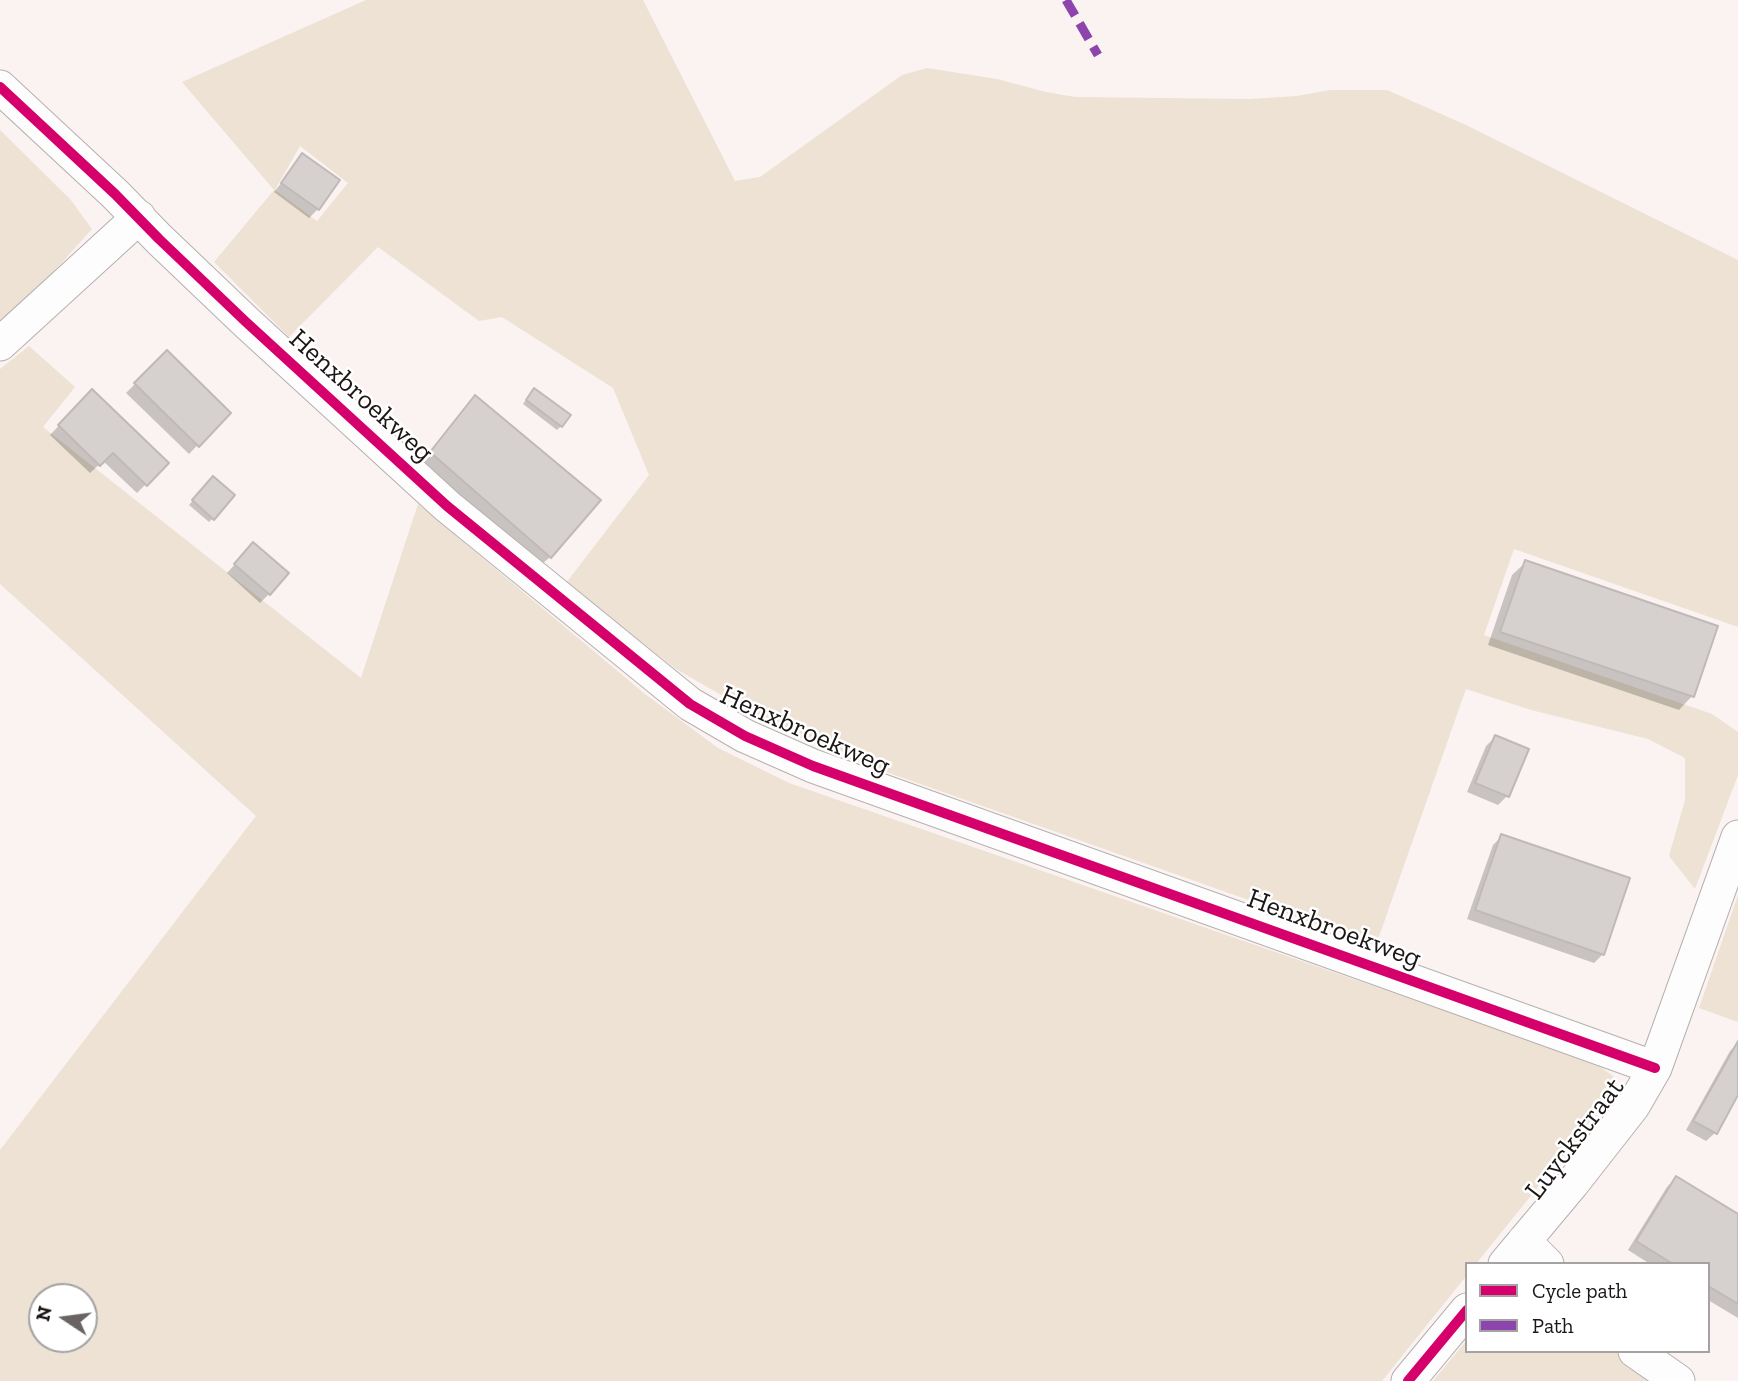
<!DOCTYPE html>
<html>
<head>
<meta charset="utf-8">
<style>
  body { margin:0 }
  #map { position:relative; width:1738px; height:1381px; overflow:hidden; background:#faf3f2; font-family:"Zilla Slab",serif }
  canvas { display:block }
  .legend { position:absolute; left:1465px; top:1262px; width:245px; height:91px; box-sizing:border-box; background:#fff; border:2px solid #a4a2a2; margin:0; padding:9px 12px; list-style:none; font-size:21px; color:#1c1616 }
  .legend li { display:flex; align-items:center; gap:14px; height:35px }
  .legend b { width:35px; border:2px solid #a4a2a2 }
  .north { position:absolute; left:28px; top:1283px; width:70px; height:70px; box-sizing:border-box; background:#fff; border:2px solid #a4a2a2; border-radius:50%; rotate:283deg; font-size:19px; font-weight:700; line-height:28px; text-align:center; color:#1c1616 }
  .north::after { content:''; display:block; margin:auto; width:24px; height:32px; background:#6a6363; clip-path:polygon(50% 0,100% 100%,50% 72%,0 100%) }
</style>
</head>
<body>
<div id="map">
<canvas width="1738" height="1381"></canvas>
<ul class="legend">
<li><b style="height:9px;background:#d6006c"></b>Cycle path</li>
<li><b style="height:9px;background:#8e44ad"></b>Path</li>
</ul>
<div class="north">N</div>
</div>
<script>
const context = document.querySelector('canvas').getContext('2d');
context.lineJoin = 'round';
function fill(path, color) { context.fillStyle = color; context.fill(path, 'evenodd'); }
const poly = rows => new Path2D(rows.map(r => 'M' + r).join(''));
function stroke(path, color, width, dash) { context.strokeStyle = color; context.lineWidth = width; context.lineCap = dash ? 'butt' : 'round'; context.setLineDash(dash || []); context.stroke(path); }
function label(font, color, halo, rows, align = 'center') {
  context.font = font + ' "Zilla Slab",serif'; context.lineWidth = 5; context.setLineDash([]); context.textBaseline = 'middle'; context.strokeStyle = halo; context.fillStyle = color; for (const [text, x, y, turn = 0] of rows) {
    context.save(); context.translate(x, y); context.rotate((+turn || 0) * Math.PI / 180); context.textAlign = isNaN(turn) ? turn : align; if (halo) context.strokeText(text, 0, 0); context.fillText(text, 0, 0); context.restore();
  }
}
fill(poly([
  [366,0,643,0,735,181,760,177,902,75,927,68,997,79,1046,92,1075,97,1249,99,1297,96,1330,90,1387,90,1466,125,1738,260,1738,627,1514,549,1484,635,1712,714,1738,732,1738,775,1695,889,1669,856,1685,800,1685,758,1648,739,1531,710,1466,689,1376,945,841,756,768,722,676,669,566,583,649,475,613,388,502,317,479,321,378,247,289,337,214,262,274,190,182,82],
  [300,146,348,183,317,221,275,190],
  [0,130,70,199,92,229,49,277,0,324],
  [29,346,75,387,43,427,361,678,418,504,645,694,718,748,789,783,1595,1063,1617,1079,1611,1096,1476,1264,1467,1264,1467,1275,1382,1381,0,1381,0,1150,256,816,0,584,0,369],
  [42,1297,84,1297,84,1339,42,1339],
  [1738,895,1738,1022,1699,1008],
  [1467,1340,1467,1351,1616,1351,1652,1381,1433,1381]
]), '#ede2d3');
fill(poly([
  [303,156,318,209,309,218,274,192],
  [167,352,229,413,189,454,126,393],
  [92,391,167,463,137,493,103,461,90,473,50,435],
  [530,394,561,426,557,430,523,404],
  [467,406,550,557,541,565,422,462],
  [209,482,213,518,209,522,189,505],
  [245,553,269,594,260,603,227,573],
  [1526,562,1692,696,1679,710,1488,645,1512,575],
  [1495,737,1526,750,1507,796,1498,805,1467,792,1486,746],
  [1502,836,1603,954,1594,963,1467,919,1493,845],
  [1738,1043,1738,1092,1715,1133,1706,1141,1686,1130,1730,1051],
  [1676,1178,1738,1216,1738,1318,1708,1300,1708,1264,1650,1264,1628,1250,1667,1187]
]), '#0003');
const building = poly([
  [302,153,340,180,319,210,281,183,302,153],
  [167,350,231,413,199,447,134,383,167,350],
  [534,388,571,415,562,427,526,400,534,388],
  [92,389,169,463,147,486,113,453,100,466,58,425,92,389],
  [475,395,601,500,551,558,430,452,475,395],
  [213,476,235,495,214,520,192,500,213,476],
  [253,542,289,573,270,595,234,564,253,542],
  [1525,560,1718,626,1694,697,1500,632,1525,560],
  [1495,735,1529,749,1509,797,1475,783,1495,735],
  [1501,834,1630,878,1604,955,1475,910,1501,834],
  [1738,1041,1738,1095,1717,1134,1693,1121,1738,1041],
  [1676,1176,1738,1214,1738,1304,1708,1286,1708,1264,1673,1264,1636,1241,1676,1176]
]);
fill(building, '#d6d0ce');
stroke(building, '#bfb9b8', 2);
const minor = poly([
  [0,87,115,194,159,239,246,322,447,506,690,704,745,736,813,766,1655,1068],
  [0,344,139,217],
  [1524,1241,1547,1264],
  [1505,1264,1572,1184,1633,1106,1655,1068,1738,837],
  [1635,1351,1678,1381],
  [1408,1381,1467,1310]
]);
stroke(minor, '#b6b0af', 35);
stroke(minor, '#fefdfd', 33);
stroke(poly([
  [1066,0,1098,55]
]), '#8e44ad', 9, [18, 9]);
stroke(poly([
  [0,87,115,194,159,239,246,322,447,506,690,704,745,736,813,766,1655,1068],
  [1408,1381,1467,1310]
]), '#d6006c', 10);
label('28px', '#1c1616', '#fff', [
  ["Henxbroekweg",361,396,42],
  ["Henxbroekweg",805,731,24],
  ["Henxbroekweg",1334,929,20],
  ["Luyckstraat",1575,1139,-53]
]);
</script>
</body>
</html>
